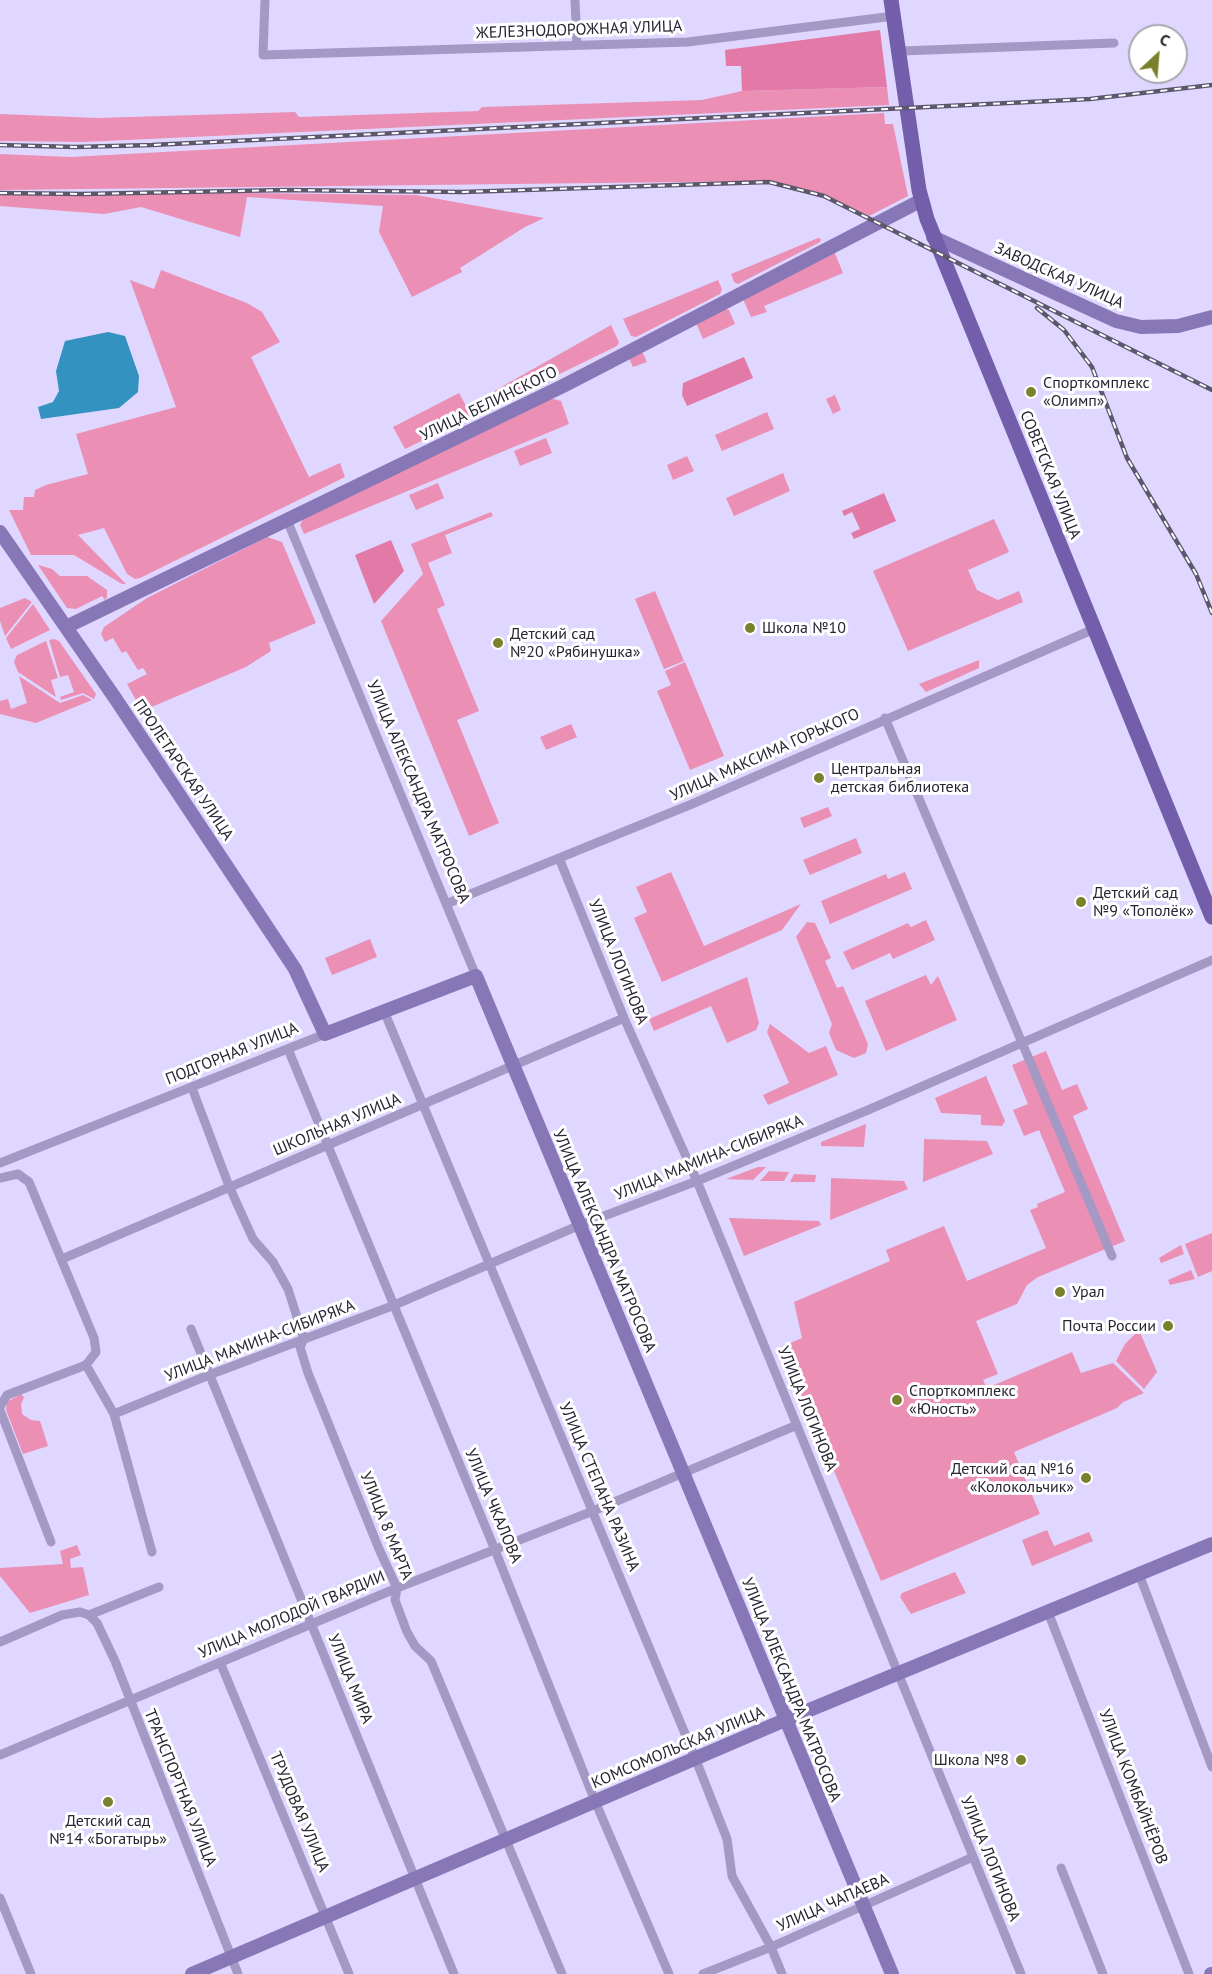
<!DOCTYPE html>
<html>
<head>
<meta charset="utf-8">
<style>
  body { margin:0 }
  #map { position:relative; width:1212px; height:1974px; overflow:hidden; background:#dfd7ff; font-family:"PT Sans",sans-serif }
  canvas { display:block }
  .north { position:absolute; left:1128px; top:24px; width:60px; height:60px; box-sizing:border-box; background:#fff; border:2px solid #a9a7ad; border-radius:50%; rotate:26deg; font-size:16px; font-weight:700; line-height:24px; text-align:center; color:#282433 }
  .north::after { content:''; display:block; margin:auto; width:21px; height:27px; background:#79812c; clip-path:polygon(50% 0,100% 100%,50% 72%,0 100%) }
</style>
</head>
<body>
<div id="map">
<canvas width="1212" height="1974"></canvas>
<div class="north">С</div>
</div>
<script>
const context = document.querySelector('canvas').getContext('2d');
context.lineJoin = 'round';
function fill(path, color) { context.fillStyle = color; context.fill(path, 'evenodd'); }
const poly = rows => new Path2D(rows.map(r => 'M' + r).join(''));
function stroke(path, color, width, dash) { context.strokeStyle = color; context.lineWidth = width; context.lineCap = dash ? 'butt' : 'round'; context.setLineDash(dash || []); context.stroke(path); }
function label(font, color, halo, rows, align = 'center') {
  context.font = font + ' "PT Sans",sans-serif'; context.lineWidth = 6; context.setLineDash([]); context.textBaseline = 'middle'; context.strokeStyle = halo; context.fillStyle = color; for (const [text, x, y, turn = 0] of rows) {
    context.save(); context.translate(x, y); context.rotate((+turn || 0) * Math.PI / 180); context.textAlign = isNaN(turn) ? turn : align; if (halo) context.strokeText(text, 0, 0); context.fillText(text, 0, 0); context.restore();
  }
}
fill(poly([
  [887,87,889,105,83,142,0,141,0,114,97,118,295,112,299,117,478,111,482,107,702,100,742,91],
  [884,113,885,124,893,124,908,196,869,216,825,195,769,181,0,190,0,154,71,157],
  [244,193,416,195,544,218,525,227,460,268,462,272,412,297,379,232,383,206,247,197,240,237,141,207,104,214,0,206,0,195],
  [818,238,821,239,820,242,738,284,734,282,731,274],
  [834,251,843,273,764,306,767,312,751,317,743,299],
  [161,270,247,303,262,312,280,342,251,357,309,477,340,463,345,477,140,578,135,579,127,574,104,528,78,535,126,584,122,584,74,555,31,555,9,510,23,510,24,497,34,497,35,490,46,485,88,474,76,434,176,407,130,280,154,289],
  [718,280,722,289,720,294,636,337,631,336,623,319],
  [724,308,729,310,735,324,703,339,696,323],
  [611,325,619,342,617,346,492,407,487,395],
  [642,351,647,362,633,367,629,358],
  [459,393,466,406,480,399,485,410,405,449,393,427],
  [835,395,841,410,833,414,826,399],
  [550,398,561,401,569,424,304,534,300,525,304,517],
  [767,412,774,429,722,451,715,435],
  [546,438,552,453,520,466,514,451],
  [687,456,694,471,673,480,667,465],
  [783,473,790,491,734,516,726,498],
  [438,483,444,498,416,510,409,495],
  [491,512,493,516,445,535,452,553,428,563,445,605,437,609,479,711,457,720,499,823,469,836,381,621,423,574,411,544],
  [994,519,1009,552,968,570,977,590,998,600,1019,591,1023,602,908,651,873,571],
  [267,537,282,542,316,623,269,643,271,651,246,667,142,711,127,684,147,674,143,668,138,670,126,651,122,653,113,638,105,642,101,634,104,627,147,598],
  [38,565,52,569,60,576,87,576,107,590,107,597,105,600,102,596,76,609,67,608],
  [655,591,684,661,664,669,635,599],
  [25,598,32,602,5,636,0,621,0,608],
  [33,604,50,630,11,649,6,638],
  [54,639,59,641,96,694,94,699,83,693,61,700,60,697,74,692,68,675,60,677,49,640],
  [46,641,58,678,51,680,56,697,18,672,14,662,17,655],
  [979,660,979,668,926,692,919,684],
  [685,662,724,756,690,770,657,691,671,685,665,671],
  [19,676,60,703,83,695,92,700,36,723,0,714,0,701,8,699,11,709,27,703],
  [571,724,577,737,546,750,540,737],
  [828,807,832,816,804,828,800,818],
  [856,838,862,853,810,875,803,860],
  [671,872,704,946,801,904,782,930,662,982,634,918,647,912,636,887],
  [905,872,912,889,830,924,821,901,886,874,888,879],
  [926,920,935,940,893,959,890,953,852,970,843,952,908,923,911,927],
  [807,922,815,923,831,958,825,961,837,988,843,986,868,1044,866,1053,854,1058,836,1050,829,1033,832,1024,796,937],
  [370,939,377,957,332,975,325,958],
  [926,975,931,985,938,976,957,1020,886,1051,865,1001],
  [747,977,759,1023,756,1030,727,1043,711,1006,654,1031,649,1019],
  [770,1024,809,1053,826,1046,838,1075,768,1105,763,1095,789,1083,767,1032],
  [1046,1051,1062,1090,1077,1084,1088,1109,1073,1116,1125,1241,1038,1277,1027,1285,1017,1304,976,1321,998,1374,983,1380,987,1388,1072,1352,1081,1373,1113,1363,1144,1393,1123,1402,1117,1408,1014,1452,1040,1514,881,1581,781,1347,802,1338,794,1302,890,1261,886,1250,944,1226,967,1281,1046,1248,1030,1210,1038,1207,1037,1204,1065,1192,1039,1130,1024,1136,1013,1110,1028,1104,1012,1065],
  [986,1076,1005,1121,1002,1126,981,1125,981,1115,941,1113,935,1098],
  [866,1124,864,1147,821,1146,821,1142],
  [924,1139,987,1141,993,1154,923,1182],
  [758,1167,766,1167,753,1180,726,1179],
  [769,1171,789,1172,784,1181,760,1181],
  [794,1174,816,1175,815,1182,790,1182],
  [831,1178,904,1181,908,1189,830,1220],
  [729,1218,819,1221,821,1225,744,1256],
  [1212,1233,1212,1271,1198,1277,1185,1244],
  [1181,1245,1184,1254,1161,1263,1159,1258],
  [1191,1270,1195,1279,1170,1285,1168,1280],
  [1139,1330,1157,1372,1144,1389,1116,1361,1125,1344],
  [21,1394,24,1397,21,1404,22,1414,31,1420,40,1421,48,1446,23,1454,6,1410,7,1402],
  [1047,1530,1054,1546,1089,1532,1093,1541,1032,1566,1022,1540],
  [77,1545,81,1555,70,1559,71,1568,83,1567,89,1595,30,1613,0,1576,0,1568,63,1564,60,1551],
  [955,1572,966,1593,911,1614,900,1597,902,1593]
]), '#eb8fb4');
fill(poly([
  [880,30,887,87,742,91,741,66,726,66,725,50],
  [744,357,753,378,687,406,682,395,683,383],
  [884,493,896,521,854,539,851,533,860,529,852,512,844,516,842,511],
  [391,540,404,571,374,604,355,555]
]), '#e379a6');
fill(poly([
  [108,332,125,336,139,376,138,392,119,408,41,419,38,407,53,402,59,391,56,371,65,341]
]), '#3492c1');
stroke(poly([
  [265,0,263,55,688,42,894,16],
  [575,0,577,45],
  [901,51,1114,43],
  [287,520,476,976],
  [885,718,1112,1256],
  [559,858,624,1018,697,1181,1021,1974],
  [446,904,692,804,1094,629],
  [384,1011,696,1760,727,1839,732,1876,771,1947,782,1974],
  [288,1049,495,1550,595,1801,669,1974],
  [192,1088,229,1186,253,1239,273,1262,288,1289,304,1339,300,1347,308,1373,379,1549,397,1588,395,1600,407,1632,415,1646,431,1661,562,1974],
  [0,1163,325,1034],
  [0,1178,18,1174,29,1182,94,1338,96,1352,86,1365,114,1414,152,1552],
  [62,1259,624,1018],
  [191,1329,454,1974],
  [0,1407,7,1395,86,1365],
  [0,1410,51,1542],
  [114,1414,209,1375,392,1306,580,1225,697,1181,868,1110,1212,960],
  [1139,1574,1212,1767],
  [1048,1612,1189,1974],
  [89,1615,97,1623,115,1661,238,1974],
  [0,1642,62,1615,80,1612,89,1615,159,1587],
  [220,1662,349,1974],
  [0,1755,397,1588,593,1511,797,1425],
  [1061,1868,1103,1974],
  [0,1898,31,1974],
  [703,1974,771,1947,973,1857]
]), '#a399c4', 9);
stroke(poly([
  [933,237,1116,321,1141,327,1178,326,1212,317],
  [0,532,115,698,295,969,325,1034,476,976,892,1974],
  [66,627,563,386,922,200],
  [192,1974,785,1720,1212,1544],
  [1211,1974,1212,1974]
]), '#8777b6', 14);
stroke(poly([
  [891,0,919,190,927,219,1212,917]
]), '#735eab', 15);
const rail = poly([
  [0,145,75,147,152,145,1090,99,1212,85],
  [0,193,82,194,286,190,463,192,769,182,824,196,1212,390],
  [1037,308,1064,330,1092,367,1127,458,1196,574,1212,613]
]);
stroke(rail, '#5c576d', 4.5);
stroke(rail, '#fff', 2, [7]);
for (const [x, y, r, color] of [
  [1031,392,6,"#79812c"],
  [750,628,6,"#79812c"],
  [498,643,6,"#79812c"],
  [819,778,6,"#79812c"],
  [1081,902,6,"#79812c"],
  [1060,1292,6,"#79812c"],
  [1168,1326,6,"#79812c"],
  [897,1400,6,"#79812c"],
  [1086,1478,6,"#79812c"],
  [1021,1760,6,"#79812c"],
  [108,1802,6,"#79812c"]
]) { const dot = new Path2D(); dot.arc(x, y, r, 0, 2 * Math.PI); context.fillStyle = color; context.fill(dot); stroke(dot, '#fff', 2); }
label('16px', '#282433', '#fff', [
  ["ЖЕЛЕЗНОДОРОЖНАЯ УЛИЦА",579,30,-2],
  ["ЗАВОДСКАЯ УЛИЦА",1059,276,24],
  ["УЛИЦА БЕЛИНСКОГО",489,404,-26],
  ["СОВЕТСКАЯ УЛИЦА",1050,475,68],
  ["УЛИЦА МАКСИМА ГОРЬКОГО",765,755,-24],
  ["ПРОЛЕТАРСКАЯ УЛИЦА",183,770,56],
  ["УЛИЦА АЛЕКСАНДРА МАТРОСОВА",418,792,67],
  ["УЛИЦА ЛОГИНОВА",618,962,68],
  ["ПОДГОРНАЯ УЛИЦА",232,1054,-22],
  ["ШКОЛЬНАЯ УЛИЦА",337,1125,-23],
  ["УЛИЦА МАМИНА-СИБИРЯКА",709,1158,-22],
  ["УЛИЦА АЛЕКСАНДРА МАТРОСОВА",604,1241,67],
  ["УЛИЦА МАМИНА-СИБИРЯКА",260,1341,-21],
  ["УЛИЦА ЛОГИНОВА",807,1409,68],
  ["УЛИЦА СТЕПАНА РАЗИНА",599,1487,67],
  ["УЛИЦА ЧКАЛОВА",493,1506,67],
  ["УЛИЦА 8 МАРТА",386,1526,68],
  ["УЛИЦА МОЛОДОЙ ГВАРДИИ",292,1615,-23],
  ["УЛИЦА МИРА",350,1679,68],
  ["УЛИЦА АЛЕКСАНДРА МАТРОСОВА",791,1690,68],
  ["КОМСОМОЛЬСКАЯ УЛИЦА",678,1748,-23],
  ["УЛИЦА КОМБАЙНЁРОВ",1133,1787,69],
  ["ТРАНСПОРТНАЯ УЛИЦА",180,1788,68],
  ["ТРУДОВАЯ УЛИЦА",299,1812,67],
  ["УЛИЦА ЛОГИНОВА",990,1859,68],
  ["УЛИЦА ЧАПАЕВА",833,1903,-24]
]);
label('16px', '#282433', '#fff', [
  ["Спорткомплекс",1043,383],
  ["«Олимп»",1043,401],
  ["Школа №10",762,628],
  ["Детский сад",510,634],
  ["№20 «Рябинушка»",510,652],
  ["Центральная",831,769],
  ["детская библиотека",831,787],
  ["Детский сад",1093,893],
  ["№9 «Тополёк»",1093,911],
  ["Урал",1072,1292],
  ["Почта России",1156,1326,"right"],
  ["Спорткомплекс",909,1391],
  ["«Юность»",909,1409],
  ["Детский сад №16",1074,1469,"right"],
  ["«Колокольчик»",1074,1487,"right"],
  ["Школа №8",1009,1760,"right"],
  ["Детский сад",108,1821,"center"],
  ["№14 «Богатырь»",108,1839,"center"]
], 'left');
</script>
</body>
</html>
